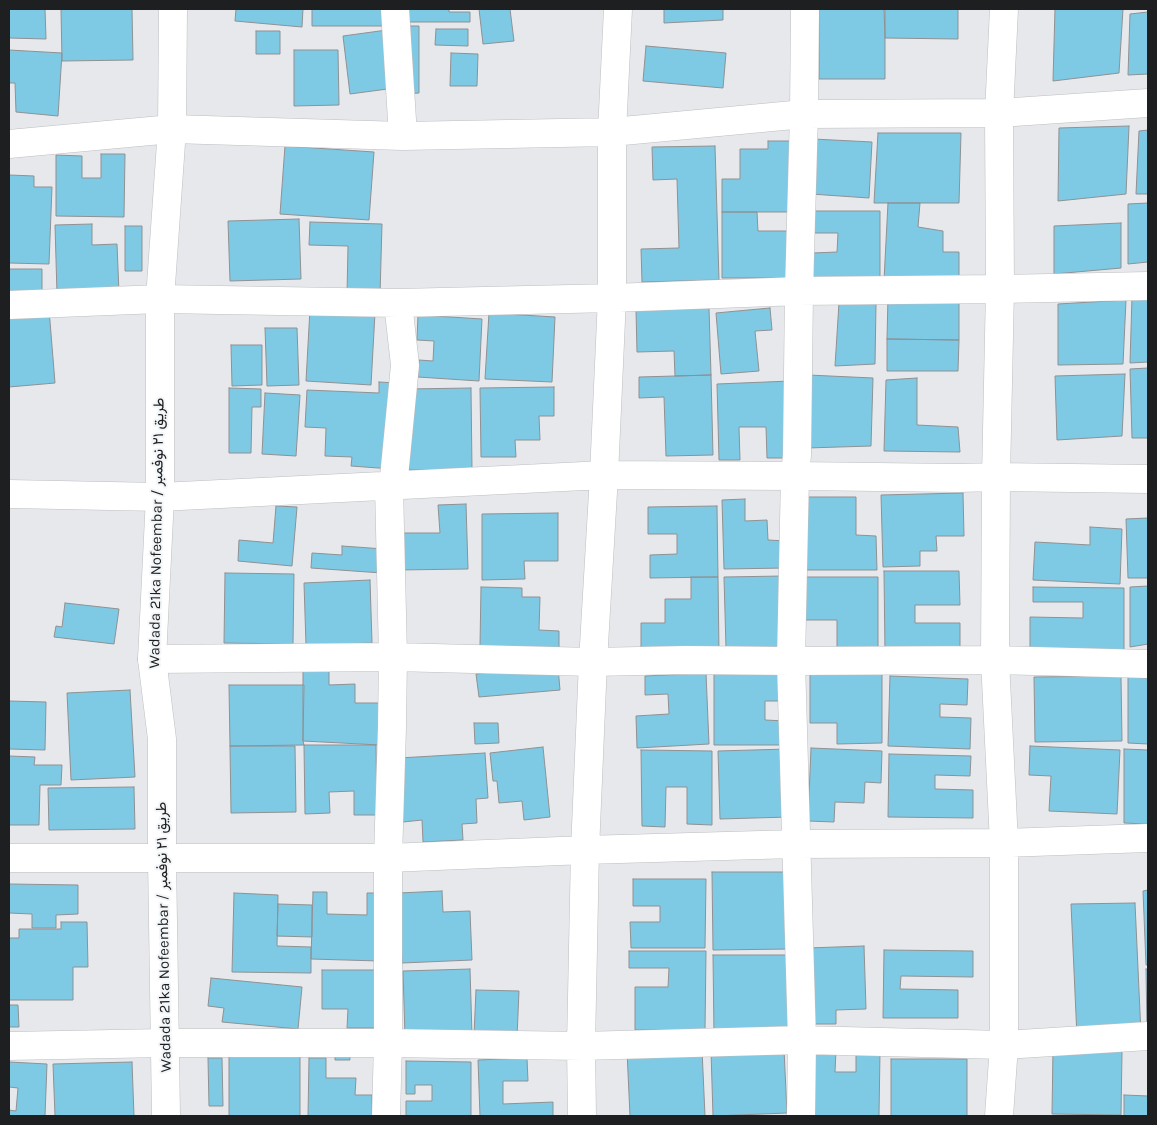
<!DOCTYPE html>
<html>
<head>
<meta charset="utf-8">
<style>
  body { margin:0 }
  #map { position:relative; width:1157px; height:1125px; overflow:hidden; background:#e6e8eb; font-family:Karla,sans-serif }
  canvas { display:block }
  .frame { position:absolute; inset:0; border:10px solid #1e1f20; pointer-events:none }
</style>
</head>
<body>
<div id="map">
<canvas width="1157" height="1125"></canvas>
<div class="frame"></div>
</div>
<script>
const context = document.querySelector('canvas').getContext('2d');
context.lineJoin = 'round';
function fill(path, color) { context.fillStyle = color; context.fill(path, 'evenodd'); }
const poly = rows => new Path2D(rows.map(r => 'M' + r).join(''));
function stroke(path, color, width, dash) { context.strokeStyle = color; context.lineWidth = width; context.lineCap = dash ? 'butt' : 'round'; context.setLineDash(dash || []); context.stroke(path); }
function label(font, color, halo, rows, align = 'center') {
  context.font = font + ' Karla,Vazirmatn,sans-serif'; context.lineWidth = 4; context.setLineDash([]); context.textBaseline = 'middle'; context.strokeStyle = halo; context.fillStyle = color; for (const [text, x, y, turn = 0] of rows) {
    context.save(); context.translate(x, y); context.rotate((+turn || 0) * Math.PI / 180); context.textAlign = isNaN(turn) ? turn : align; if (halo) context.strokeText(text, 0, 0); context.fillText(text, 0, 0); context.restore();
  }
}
const building = poly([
  [9,9,45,9,46,39,9,38,9,9],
  [61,9,132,9,133,60,62,61,61,9],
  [236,9,303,9,302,27,235,21,236,9],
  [312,9,384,9,384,26,312,26,312,9],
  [404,9,449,9,449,12,470,12,470,22,404,22,404,9],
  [479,9,510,9,514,41,483,44,479,9],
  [664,9,723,9,723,20,664,23,664,9],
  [819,9,884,9,885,38,885,79,819,79,819,9],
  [885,9,958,9,958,39,885,38,885,9],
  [1055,9,1123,9,1119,73,1053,81,1055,9],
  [1148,12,1148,74,1128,75,1130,14,1148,12],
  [404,26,419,26,419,93,405,94,404,26],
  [436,29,468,29,468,46,435,45,436,29],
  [387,30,395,88,350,94,343,36,387,30],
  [256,31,280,31,280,54,256,54,256,31],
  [646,46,726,53,723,88,643,81,646,46],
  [9,50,62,53,58,116,16,112,15,83,9,83,9,50],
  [294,50,338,50,339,105,294,106,294,50],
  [451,53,478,54,477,86,450,86,451,53],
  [1129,126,1126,194,1058,201,1059,128,1129,126],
  [1148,130,1148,194,1136,194,1139,131,1148,130],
  [878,133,961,133,959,203,874,203,878,133],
  [813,139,872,142,869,198,811,194,813,139],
  [768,141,793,141,794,212,722,212,722,179,740,179,740,149,768,149,768,141],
  [285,146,374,152,369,220,280,214,285,146],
  [715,146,719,280,642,282,641,249,679,248,677,179,653,180,652,147,715,146],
  [101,154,125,154,124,217,56,216,56,155,82,156,82,178,101,178,101,154],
  [9,175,34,176,34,187,52,187,49,264,9,263,9,175],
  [888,203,920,203,918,227,943,231,943,252,959,252,959,281,884,280,888,203],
  [1148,203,1148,262,1128,264,1128,204,1148,203],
  [813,211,880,211,880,279,812,280,813,253,837,252,838,233,813,233,813,211],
  [722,212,757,212,758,231,789,231,789,278,722,278,722,212],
  [299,219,301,279,230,281,228,221,299,219],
  [310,222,382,224,380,295,347,294,348,246,309,245,310,222],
  [1121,223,1121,268,1054,274,1054,226,1121,223],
  [92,224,92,245,117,244,119,293,57,294,55,225,92,224],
  [125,226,142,226,142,271,125,271,125,226],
  [9,269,42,269,42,293,9,293,9,269],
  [888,297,959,299,959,340,887,339,888,297],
  [1132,297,1148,297,1148,362,1130,363,1132,297],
  [1126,300,1123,364,1058,365,1058,304,1126,300],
  [839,303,876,304,875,364,835,366,839,303],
  [709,308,711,375,675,376,674,351,637,352,636,310,709,308],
  [770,308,772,330,755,331,759,371,721,374,716,313,770,308],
  [49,309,55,383,9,387,9,313,49,309],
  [310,309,375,313,371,385,306,381,310,309],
  [489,313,555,317,552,382,485,379,489,313],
  [418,315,482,319,479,381,418,377,419,360,433,361,434,341,417,340,418,315],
  [265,328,297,328,299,385,267,386,265,328],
  [887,339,959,340,958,371,887,371,887,339],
  [231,345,262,345,262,385,232,386,231,345],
  [1148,368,1148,438,1132,438,1130,369,1148,368],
  [1125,374,1122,436,1057,440,1055,376,1125,374],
  [711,375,713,455,666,456,664,397,639,398,639,377,711,375],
  [808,375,873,378,871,446,807,448,808,375],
  [917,378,917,425,958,427,960,452,884,451,886,380,917,378],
  [791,381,793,458,767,458,766,427,739,427,740,460,719,460,717,384,791,381],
  [379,382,397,383,392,469,351,466,352,457,325,456,326,428,305,427,307,390,379,393,379,382],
  [554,387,554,416,539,416,540,440,515,440,516,457,481,457,480,388,554,387],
  [229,388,261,389,261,407,252,407,251,453,229,453,229,388],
  [471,388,472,470,409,470,408,389,471,388],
  [265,393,300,395,296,456,262,454,265,393],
  [963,493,964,536,936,536,937,551,920,551,920,566,883,567,881,495,963,493],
  [806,497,856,497,856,535,876,536,877,570,806,570,806,497],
  [745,499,745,521,767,520,768,540,786,541,786,568,724,569,722,500,745,499],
  [466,504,468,569,398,570,397,533,440,533,438,505,466,504],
  [276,506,297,507,292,566,238,561,239,540,273,543,276,506],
  [717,506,718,577,650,578,650,555,677,554,677,534,648,534,648,507,717,506],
  [558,513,558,561,524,561,525,579,482,580,482,514,558,513],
  [1148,518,1148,578,1128,578,1126,519,1148,518],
  [1090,527,1122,529,1120,584,1033,580,1035,542,1090,545,1090,527],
  [342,546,384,549,382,573,311,568,312,553,342,555,342,546],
  [884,571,959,571,960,605,915,605,915,623,960,623,960,653,885,654,884,571],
  [225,573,294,574,293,644,224,643,225,573],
  [783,576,785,647,726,648,724,577,783,576],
  [691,577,718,577,719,653,641,653,641,623,665,623,665,599,691,599,691,577],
  [805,577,878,577,878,649,837,649,837,620,805,620,805,577],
  [370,580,372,643,306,645,304,583,370,580],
  [1148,586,1148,644,1130,647,1130,587,1148,586],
  [481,587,522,588,522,597,540,597,539,630,559,631,559,648,480,646,481,587],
  [1033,587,1124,588,1124,650,1030,650,1030,617,1083,618,1083,602,1033,602,1033,587],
  [65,603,119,609,114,644,54,637,56,626,62,627,65,603],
  [558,667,560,690,479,697,476,674,558,667],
  [329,669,329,685,355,684,355,703,380,703,380,745,303,741,303,670,329,669],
  [714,671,786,671,786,701,765,701,765,720,786,721,786,745,714,745,714,671],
  [810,672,882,672,882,743,837,744,837,723,810,723,810,672],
  [706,673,709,744,637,748,636,716,669,714,668,694,645,695,645,676,706,673],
  [890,676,968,679,967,705,940,704,940,717,971,718,970,749,888,746,890,676],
  [1121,676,1122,741,1035,742,1034,677,1121,676],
  [1128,677,1148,678,1148,744,1128,743,1128,677],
  [229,685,304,685,303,741,304,745,230,746,229,685],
  [130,690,135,777,71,780,67,693,130,690],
  [9,701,46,702,45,750,9,749,9,701],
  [474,723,498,723,499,743,475,744,474,723],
  [304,745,376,745,377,815,354,815,354,791,329,792,330,813,305,814,304,745],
  [230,746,295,746,296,812,231,813,230,746],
  [1030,746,1120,750,1117,814,1049,811,1051,776,1029,775,1030,746],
  [543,747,550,817,524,820,522,801,499,803,497,781,493,781,490,753,543,747],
  [811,748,882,751,881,783,865,782,864,803,835,802,834,822,808,821,811,748],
  [787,749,789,817,720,819,718,751,787,749],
  [1124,749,1148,750,1148,824,1124,823,1124,749],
  [641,750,712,751,712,825,687,824,687,787,666,787,665,827,642,826,641,750],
  [485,753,488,798,476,799,477,823,462,824,463,840,423,842,422,820,403,822,399,758,485,753],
  [889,754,971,756,970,776,935,775,935,789,973,790,973,818,888,817,889,754],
  [9,756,35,757,34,765,62,765,61,785,40,785,39,825,9,825,9,756],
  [134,787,135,829,49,830,48,788,134,787],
  [712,872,789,872,791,949,713,950,712,872],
  [633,879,706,879,705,948,631,948,630,922,660,922,660,906,633,906,633,879],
  [9,884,78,885,78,914,56,915,56,928,32,928,32,914,9,913,9,884],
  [1148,890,1148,965,1146,965,1143,891,1148,890],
  [442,891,443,912,470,911,472,960,402,963,399,893,442,891],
  [313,892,327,892,327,914,367,915,367,893,380,893,379,961,311,959,313,892],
  [234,893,278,895,277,946,311,947,311,973,232,972,234,893],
  [1135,903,1141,1034,1077,1037,1071,904,1135,903],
  [278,904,312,905,312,937,277,936,278,904],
  [61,922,87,922,88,967,73,967,73,1000,9,1000,9,938,19,938,19,929,61,929,61,922],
  [864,946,866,1009,836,1010,836,1024,810,1024,808,948,864,946],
  [884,950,973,951,973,977,901,976,900,989,958,990,958,1018,883,1018,884,950],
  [629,951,706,951,705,1030,635,1030,635,987,668,987,669,968,629,968,629,951],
  [713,955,791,955,800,1032,714,1034,713,955],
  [470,969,472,1035,405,1037,403,971,470,969],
  [1146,969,1148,969,1148,1028,1147,1028,1146,969],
  [322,970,378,970,378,1028,347,1028,348,1009,322,1009,322,970],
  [211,978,302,987,298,1029,222,1022,224,1008,208,1006,211,978],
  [476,990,519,991,517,1037,474,1035,476,990],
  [9,1005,18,1005,19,1027,9,1027,9,1005],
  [335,1047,349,1047,350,1060,335,1060,335,1047],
  [702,1049,705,1116,630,1116,627,1051,702,1049],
  [784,1049,787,1113,713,1116,711,1051,784,1049],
  [812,1050,836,1050,835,1072,856,1072,856,1051,880,1051,879,1116,811,1116,812,1050],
  [1053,1050,1122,1051,1121,1115,1052,1114,1053,1050],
  [229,1056,300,1056,300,1116,229,1116,229,1056],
  [208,1058,222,1058,223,1106,209,1106,208,1058],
  [309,1058,326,1058,326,1078,356,1078,355,1095,372,1095,372,1116,308,1116,309,1058],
  [527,1058,528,1081,503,1081,503,1104,553,1102,553,1116,480,1116,478,1060,527,1058],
  [891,1059,967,1059,967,1116,891,1116,891,1059],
  [406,1061,471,1062,471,1116,406,1116,406,1101,432,1101,432,1085,415,1085,415,1094,406,1094,406,1061],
  [9,1062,47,1064,45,1116,9,1116,9,1110,16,1111,18,1088,9,1087,9,1062],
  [132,1062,134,1116,55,1116,53,1064,132,1062],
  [1124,1095,1148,1096,1148,1116,1124,1116,1124,1095]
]);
fill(building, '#7ecae5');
stroke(building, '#8e9193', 1);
const street = poly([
  [395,9,403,136],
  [9,144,172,129,403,136,612,132,804,114,999,113,1148,103],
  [9,305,160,299,398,303,612,298,799,291,1000,289,1148,286],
  [9,494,160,497,604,475,795,476,958,478,996,477,1148,479],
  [152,659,393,657,593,662,685,660,791,661,995,660,1148,664],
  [9,858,388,858,585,850,795,844,1004,843,1148,838],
  [9,1046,164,1043,388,1043,581,1046,802,1040,1004,1045,1148,1036],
  [386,1116,388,1043,388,858,392,727,393,657,389,486,394,477,405,365,398,303],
  [582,1116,581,1046,585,850,593,662,604,475,612,298,612,132,618,9],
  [801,1116,802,1040,791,661,795,476,797,455,799,291,804,114,805,9],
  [999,1116,1004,1045,1004,843,995,660,996,477,1000,289,999,113,1004,9]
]);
const secondary = poly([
  [166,1116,162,858,162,739,152,659,160,497,160,299,172,129,173,9]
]);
stroke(street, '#bcbec0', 29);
stroke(secondary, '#bcbec0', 29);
stroke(street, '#fff', 28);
stroke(secondary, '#fff', 28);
label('15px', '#1e1f20', '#f3f6f8', [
  ["Wadada 21ka Nofeembar / طريق ٢١ نوفمبر",157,533,-89],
  ["Wadada 21ka Nofeembar / طريق ٢١ نوفمبر",164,937,-91]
]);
</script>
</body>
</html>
